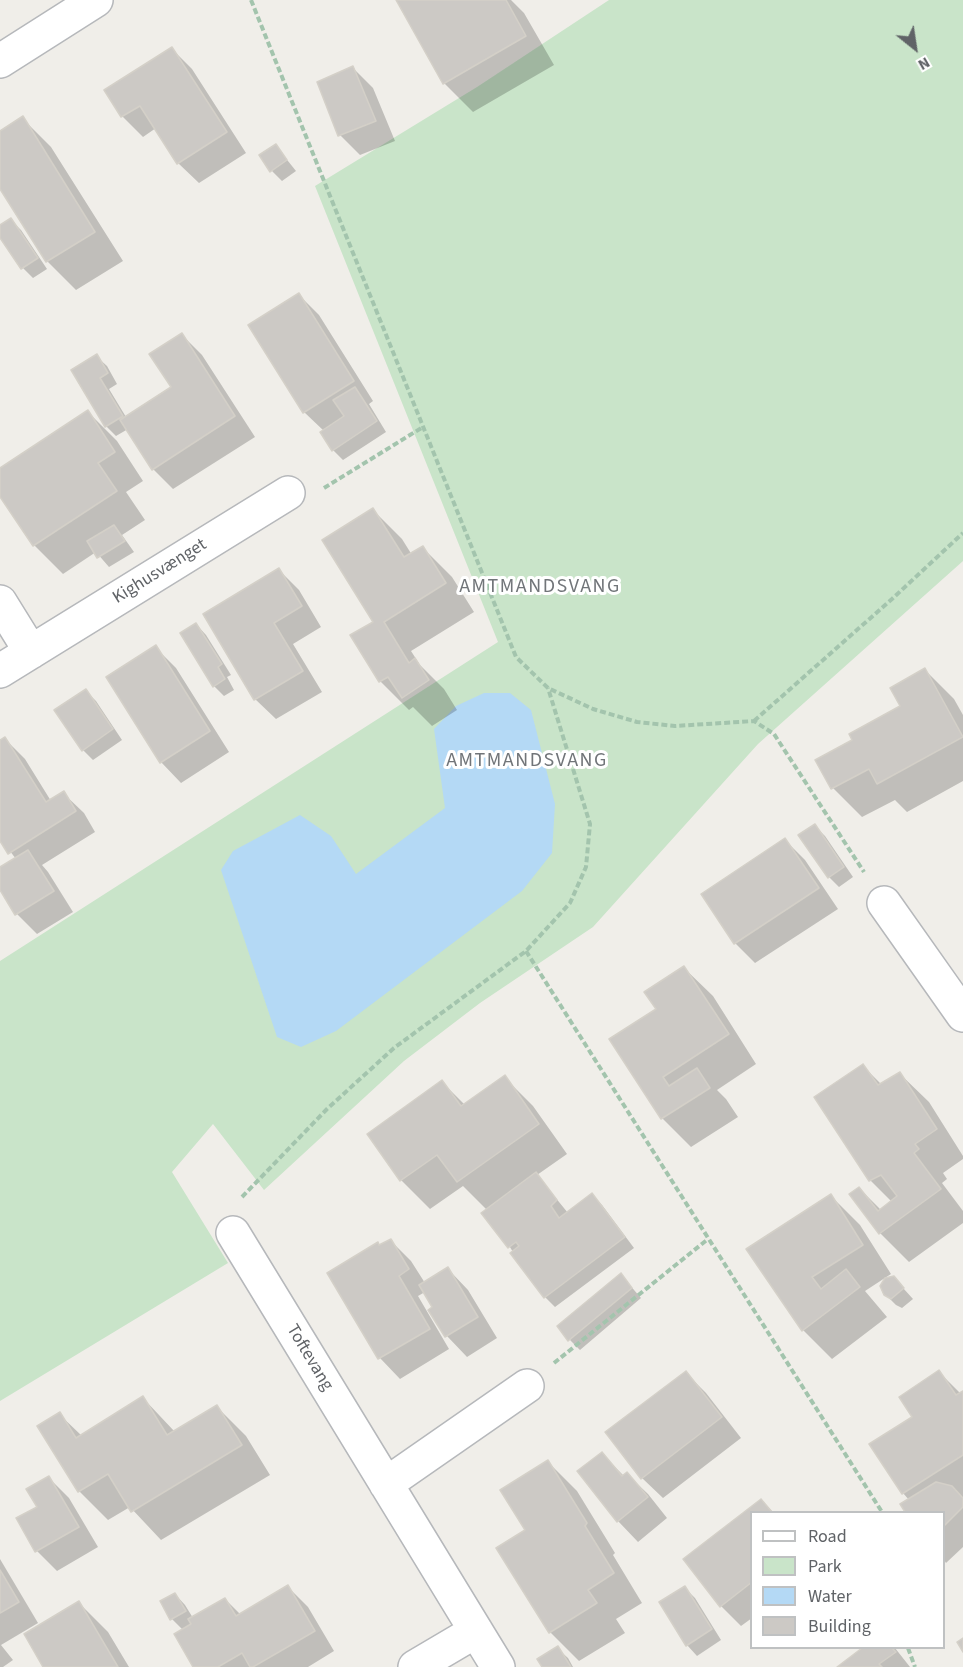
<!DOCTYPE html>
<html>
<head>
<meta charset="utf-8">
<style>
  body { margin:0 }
  #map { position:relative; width:963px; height:1667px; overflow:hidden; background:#f0eee9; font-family:"Source Sans 3",sans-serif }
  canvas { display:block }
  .legend { position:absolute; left:750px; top:1511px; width:195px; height:138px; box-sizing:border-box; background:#fff; border:2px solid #bfc1c2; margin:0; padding:8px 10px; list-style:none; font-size:18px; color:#606367 }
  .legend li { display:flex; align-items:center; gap:12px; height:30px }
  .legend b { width:30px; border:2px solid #bfc1c2 }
  .north { position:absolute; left:885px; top:18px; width:60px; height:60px; -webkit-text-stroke:4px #fff; paint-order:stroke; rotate:150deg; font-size:16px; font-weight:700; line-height:24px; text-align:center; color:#606367 }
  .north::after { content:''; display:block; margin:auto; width:21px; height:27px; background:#606367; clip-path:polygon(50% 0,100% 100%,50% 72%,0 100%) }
</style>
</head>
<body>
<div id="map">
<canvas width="963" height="1667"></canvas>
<ul class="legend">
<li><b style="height:8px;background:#fff"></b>Road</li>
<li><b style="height:16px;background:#c9e4c9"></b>Park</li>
<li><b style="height:16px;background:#b4d9f5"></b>Water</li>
<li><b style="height:16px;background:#ccc9c5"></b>Building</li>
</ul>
<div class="north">N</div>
</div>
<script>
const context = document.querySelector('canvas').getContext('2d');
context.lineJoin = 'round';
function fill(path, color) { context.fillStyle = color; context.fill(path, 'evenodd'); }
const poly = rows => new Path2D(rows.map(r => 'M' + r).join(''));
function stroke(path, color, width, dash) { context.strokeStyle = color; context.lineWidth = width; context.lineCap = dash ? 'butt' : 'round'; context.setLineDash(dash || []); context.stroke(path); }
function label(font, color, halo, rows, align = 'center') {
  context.font = font + ' "Source Sans 3",sans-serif'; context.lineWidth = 6; context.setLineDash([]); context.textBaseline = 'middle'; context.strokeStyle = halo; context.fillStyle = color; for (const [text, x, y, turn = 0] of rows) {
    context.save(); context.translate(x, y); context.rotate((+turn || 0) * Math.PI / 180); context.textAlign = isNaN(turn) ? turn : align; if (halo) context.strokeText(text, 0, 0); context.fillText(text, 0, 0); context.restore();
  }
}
fill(poly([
  [609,0,963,0,963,561,758,744,593,927,480,1003,404,1061,264,1190,213,1124,172,1172,228,1263,0,1401,0,961,498,642,315,186,477,87]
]), '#c9e4c9');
fill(poly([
  [484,693,510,693,531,710,555,804,552,853,522,891,336,1031,301,1047,277,1037,221,870,233,851,300,815,331,836,356,874,445,808,434,729,456,706]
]), '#b4d9f5');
fill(poly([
  [397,0,511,0,524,13,554,65,473,112,444,83],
  [172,49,192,69,246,153,199,183,178,163,156,128,143,137,122,116,106,90],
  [353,68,373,88,395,141,360,155,340,135],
  [22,118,51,147,123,261,76,290,47,261,0,186,0,132],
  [276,146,296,171,282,181,272,171],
  [11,220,21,230,47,269,33,278,23,268,0,235,0,227],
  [299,295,319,315,373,401,369,404,386,432,343,460,333,450,324,431,304,412],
  [182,335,202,355,255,437,173,489,153,469,128,429,116,436,106,426,96,356,107,366,117,384,109,389,126,417,173,388],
  [88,412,117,441,143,481,126,492,145,520,122,535,134,552,109,567,96,552,63,574,34,545,0,494,0,470],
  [373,510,402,539,412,555,423,548,452,577,474,612,411,651,420,665,444,689,457,710,432,726,413,707,409,710,380,681,375,622],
  [279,570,299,590,321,627,293,644,322,692,276,719,255,699],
  [196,624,206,635,231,675,227,677,234,690,224,696,214,686,182,634],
  [155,647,176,668,229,752,181,783,161,762],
  [925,670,954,699,963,715,963,781,907,812,895,800,862,817,833,788,817,760,854,740,902,707],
  [86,691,96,701,122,740,93,760,83,750],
  [5,739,25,759,51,801,63,793,84,813,95,832,42,865,48,872,73,912,37,934,17,914,0,887,0,869,16,859,0,838,0,742],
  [815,826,825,836,853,877,839,887,829,877],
  [785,840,805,860,838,909,755,963,735,943],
  [684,968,713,996,756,1064,717,1090,726,1099,738,1117,691,1147,662,1118,611,1040,658,1010],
  [863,1066,882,1085,900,1074,929,1102,963,1156,963,1159,943,1173,947,1179,942,1183,963,1211,963,1223,909,1262,880,1233,859,1188,881,1210,892,1202,870,1180,816,1098],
  [504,1077,533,1106,567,1154,537,1175,568,1213,592,1195,602,1205,634,1248,555,1307,545,1297,512,1253,513,1252,487,1210,463,1186,430,1209,401,1180,369,1134,442,1082,465,1105],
  [831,1196,860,1225,891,1274,865,1291,887,1317,832,1359,803,1330,748,1249],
  [391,1241,411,1261,425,1283,448,1269,468,1290,497,1338,467,1357,447,1336,430,1310,434,1307,425,1292,418,1296,449,1349,400,1379,380,1358,329,1273],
  [621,1275,641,1298,580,1350,570,1340],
  [894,1278,913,1299,902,1308,896,1305,885,1294],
  [939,1372,961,1394,963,1392,963,1547,946,1563,944,1560,944,1512,907,1512,902,1504,909,1500,903,1493,871,1444,914,1417],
  [686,1373,706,1393,741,1438,663,1498,642,1478],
  [143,1398,175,1432,217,1407,246,1436,270,1475,161,1540,130,1507,108,1520,79,1491,39,1426,59,1414,82,1436],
  [602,1454,624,1476,627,1474,648,1494,667,1518,638,1542,618,1521,579,1472],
  [548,1462,577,1491,615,1553,613,1555,642,1603,616,1619,625,1633,579,1661,550,1632,528,1531],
  [49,1478,69,1498,98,1547,57,1571,37,1551,39,1507],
  [761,1501,773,1512,752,1512,752,1618,741,1626,721,1606,685,1560],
  [0,1559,38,1623,1,1645,13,1660,3,1667,0,1667],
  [288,1587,308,1607,334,1651,308,1667,195,1667,183,1630,172,1619,175,1594,185,1605,193,1618,225,1599,241,1615],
  [685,1588,695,1598,721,1640,697,1656,687,1645,661,1603],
  [79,1603,108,1632,129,1667,45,1667],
  [557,1648,568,1658,573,1667,544,1667],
  [864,1648,895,1648,910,1667,839,1667]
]), '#0003');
const building = poly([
  [396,0,506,0,526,36,443,84,396,0],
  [172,47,227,132,177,164,140,106,121,117,104,90,172,47],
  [353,66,376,121,338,136,317,82,353,66],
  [23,116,95,232,46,262,0,189,0,131,23,116],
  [276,144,287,160,270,172,259,155,276,144],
  [11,218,38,258,21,269,0,238,0,225,11,218],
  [299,293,354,381,303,413,248,325,299,293],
  [182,333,235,416,152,470,120,420,171,387,149,354,182,333],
  [97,354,108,373,100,378,123,416,105,427,71,370,97,354],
  [355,387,377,421,332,451,320,432,344,416,333,400,355,387],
  [88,410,115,452,98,463,117,491,33,546,0,497,0,468,88,410],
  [373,508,404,557,423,546,446,583,384,622,409,663,415,658,429,680,402,698,388,677,379,682,350,635,373,622,322,540,373,508],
  [114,525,125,541,97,558,87,541,114,525],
  [279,568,302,606,274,623,303,671,254,700,203,614,279,568],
  [196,623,222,664,218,667,225,679,213,687,180,633,196,623],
  [156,645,210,731,160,763,106,677,156,645],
  [925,668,963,737,877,784,869,769,831,789,815,760,852,740,849,734,900,706,890,688,925,668],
  [86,689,113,729,82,751,54,710,86,689],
  [5,737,46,802,64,791,76,811,8,854,0,841,0,740,5,737],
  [815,824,844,867,828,878,798,835,815,824],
  [785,838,819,888,734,944,701,894,785,838],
  [28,850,54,891,15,915,0,890,0,867,28,850],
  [684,966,729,1034,663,1077,669,1086,697,1068,710,1088,661,1119,609,1039,656,1009,644,992,684,966],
  [863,1064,878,1085,900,1072,937,1129,915,1144,919,1149,914,1153,941,1189,879,1234,849,1194,859,1187,878,1211,897,1196,881,1175,869,1181,814,1097,863,1064],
  [505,1075,539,1124,457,1182,437,1155,400,1181,367,1134,442,1080,461,1106,505,1075],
  [536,1172,557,1200,551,1206,559,1218,592,1193,625,1237,544,1298,510,1253,519,1246,516,1242,508,1248,481,1213,536,1172],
  [831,1194,863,1245,812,1277,821,1289,846,1269,860,1287,802,1331,746,1249,831,1194],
  [391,1239,409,1269,399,1276,430,1329,378,1359,327,1273,378,1242,379,1245,391,1239],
  [448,1267,478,1317,445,1337,428,1310,432,1307,419,1285,448,1267],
  [621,1273,632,1288,568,1341,557,1326,621,1273],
  [894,1276,904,1288,891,1299,884,1295,880,1286,885,1278,894,1276],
  [939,1370,956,1395,963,1391,963,1455,902,1494,869,1444,912,1417,899,1397,939,1370],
  [686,1371,722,1417,641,1479,605,1432,686,1371],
  [143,1396,167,1435,217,1405,242,1445,131,1512,108,1474,78,1492,37,1426,60,1412,76,1438,143,1396],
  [602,1452,622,1476,627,1472,648,1497,617,1522,577,1471,602,1452],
  [548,1460,587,1523,585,1526,614,1573,588,1590,597,1603,549,1633,496,1548,525,1530,500,1490,548,1460],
  [49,1476,79,1527,35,1552,16,1518,37,1507,26,1489,49,1476],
  [936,1482,952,1486,963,1498,963,1507,944,1526,944,1512,905,1512,900,1504,936,1482],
  [761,1499,772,1512,752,1512,752,1582,720,1607,683,1559,761,1499],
  [0,1570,19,1602,0,1613,0,1570],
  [288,1585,315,1631,253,1667,250,1667,242,1653,218,1667,193,1667,174,1634,191,1624,188,1619,225,1598,236,1616,288,1585],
  [685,1586,712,1629,686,1646,659,1602,685,1586],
  [175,1593,186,1611,170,1620,160,1601,175,1593],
  [79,1601,118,1667,43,1667,24,1634,79,1601],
  [963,1638,963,1652,957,1642,963,1638],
  [558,1646,571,1667,542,1667,537,1659,558,1646],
  [862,1648,892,1648,896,1652,879,1664,882,1667,837,1667,862,1648]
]);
fill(building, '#ccc9c5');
stroke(building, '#d4d0c8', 1.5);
const minor = poly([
  [0,61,96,0],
  [0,602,31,652],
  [0,671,288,493],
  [884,903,963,1015],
  [233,1233,498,1667],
  [386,1484,527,1386],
  [415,1667,476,1631]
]);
stroke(minor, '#b6b8bb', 36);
stroke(poly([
  [251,0,516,657,548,688,593,709,637,722,675,726,754,721,774,734,864,872],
  [324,488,423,427],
  [754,721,892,599,963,533],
  [526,951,882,1512],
  [242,1197,327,1109,394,1048,526,951,570,903,586,867,590,824,548,688],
  [554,1363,708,1239],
  [908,1648,915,1667]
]), '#a3c4ad', 4, [6, 3]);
stroke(minor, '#fff', 33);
label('18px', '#606367', '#fff', [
  ["Kighusvænget",160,572,-32],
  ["Toftevang",309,1358,59]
]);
context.letterSpacing = '1.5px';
label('20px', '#717579', '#fff', [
  ["AMTMANDSVANG",540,588],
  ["AMTMANDSVANG",527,762]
]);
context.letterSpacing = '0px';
</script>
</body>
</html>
